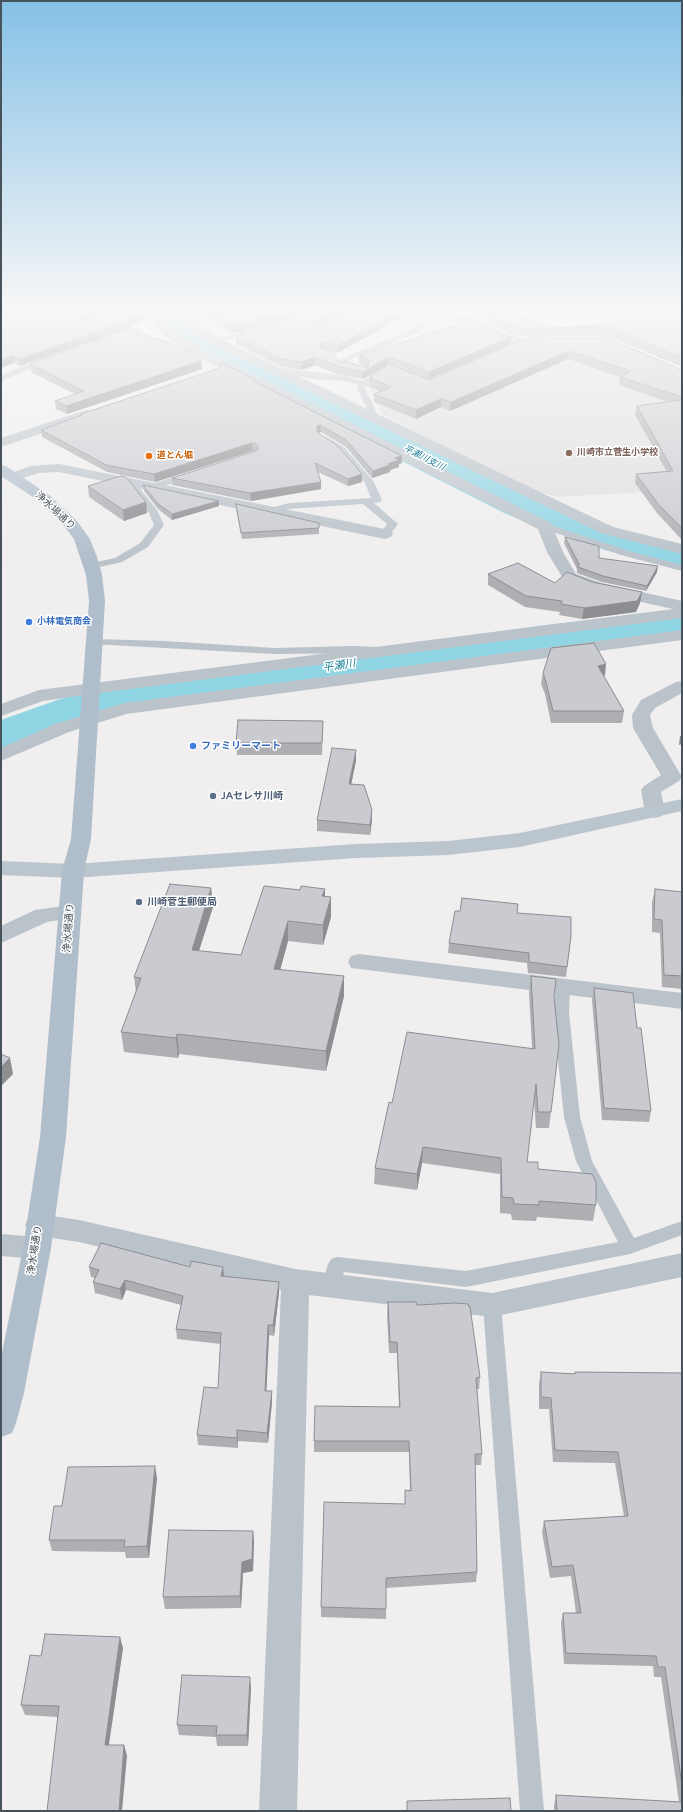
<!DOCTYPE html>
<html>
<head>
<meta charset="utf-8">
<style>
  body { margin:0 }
  #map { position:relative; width:683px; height:1812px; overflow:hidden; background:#f0eeee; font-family:"Varela Round",sans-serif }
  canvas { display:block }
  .frame { position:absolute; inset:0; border:2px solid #48525a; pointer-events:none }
</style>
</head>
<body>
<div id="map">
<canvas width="683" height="1812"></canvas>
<div class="frame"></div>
</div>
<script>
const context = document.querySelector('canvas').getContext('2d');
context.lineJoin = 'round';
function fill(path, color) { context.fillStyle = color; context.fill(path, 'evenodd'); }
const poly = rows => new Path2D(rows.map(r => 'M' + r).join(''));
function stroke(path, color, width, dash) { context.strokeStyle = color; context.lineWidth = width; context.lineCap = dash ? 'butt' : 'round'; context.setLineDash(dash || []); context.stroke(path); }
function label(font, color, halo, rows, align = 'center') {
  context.font = font + ' "Varela Round","Noto Sans JP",sans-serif'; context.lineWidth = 3; context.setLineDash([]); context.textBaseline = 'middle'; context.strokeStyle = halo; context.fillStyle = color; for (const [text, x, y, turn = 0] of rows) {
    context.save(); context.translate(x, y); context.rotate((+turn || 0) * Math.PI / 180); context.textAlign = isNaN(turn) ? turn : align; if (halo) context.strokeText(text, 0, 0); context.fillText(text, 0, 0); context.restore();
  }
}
fill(poly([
  [528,345,682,377,682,490,557,497,531,489,383,416,368,387,386,371,429,387]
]), '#e1dfdf');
fill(poly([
  [150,312,178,312,181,317,194,329,229,348,532,498,633,534,682,546,682,570,605,550,506,514,207,362,172,341,158,327,150,312],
  [682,611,682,635,554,650,129,708,1,749,1,720,63,698,125,682,554,624,682,611]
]), '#90d5e4');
fill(poly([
  [425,313,428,313,432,315,420,332,347,361,362,366,362,370,356,370,336,361,414,328,425,313],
  [136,328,139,328,143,330,117,339,113,337,136,328],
  [258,328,262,330,261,332,215,343,211,341,212,339,258,328],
  [45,358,48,358,52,360,1,381,1,375,45,358],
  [271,367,346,376,363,381,382,367,388,367,388,371,365,388,380,420,376,423,372,420,357,388,359,385,346,381,313,379,274,371,271,371,271,367],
  [327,437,345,448,374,482,382,500,380,502,374,503,398,524,389,536,385,537,380,534,387,524,363,504,289,509,270,514,265,511,267,509,289,503,371,498,365,483,354,469,339,452,324,442,322,440,324,438,327,437],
  [189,472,194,475,192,477,152,490,147,487,149,485,189,472],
  [130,479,133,480,157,510,164,525,148,547,122,562,91,569,87,568,86,566,87,564,115,558,140,543,154,525,149,513,125,482,130,479],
  [545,523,629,551,682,565,682,571,621,555,541,528,540,526,541,524,545,523],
  [95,639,165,641,274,648,353,646,378,647,384,650,378,653,274,654,91,644,89,642,95,639],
  [563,981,568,982,570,986,569,1013,580,1117,592,1161,634,1238,682,1221,682,1235,630,1254,466,1287,344,1272,337,1291,331,1294,325,1291,322,1286,328,1264,331,1259,337,1257,466,1271,618,1242,576,1161,564,1117,553,1013,556,986,558,982,563,981],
  [492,1297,498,1299,501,1305,544,1811,520,1811,483,1305,486,1299,492,1297]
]), '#bac3ca');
fill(poly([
  [91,312,138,312,136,315,125,319,97,316,93,315,91,312],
  [150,312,162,312,166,322,173,330,203,349,551,523,563,552,576,574,602,583,682,601,682,618,92,694,43,701,1,716,1,704,39,690,673,609,591,591,564,580,547,552,538,529,195,355,165,336,154,323,150,312],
  [178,312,190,312,204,328,219,338,613,527,682,544,682,554,601,533,211,344,196,334,186,324,178,312],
  [387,312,434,312,455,313,478,319,509,335,526,339,548,339,552,340,554,343,552,346,548,347,526,347,501,341,470,325,455,321,393,316,389,315,387,312],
  [86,410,91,411,93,414,91,417,1,447,1,438,86,410],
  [59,464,385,529,391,531,393,534,391,537,385,539,59,472,38,473,13,481,8,480,6,477,8,474,31,466,59,464],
  [682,630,682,640,126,714,69,732,1,761,1,748,55,724,124,703,682,630],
  [682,681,682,693,655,708,650,715,653,728,682,777,679,781,661,792,665,812,662,816,655,818,648,816,645,812,641,790,644,786,661,775,633,728,632,715,641,700,676,682,682,681],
  [70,905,78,907,81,912,78,917,47,922,1,943,1,926,35,910,70,905],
  [359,954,682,993,682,1009,351,968,348,962,351,956,359,954],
  [39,1214,79,1220,295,1269,492,1293,682,1253,682,1277,492,1317,309,1295,297,1811,259,1811,281,1290,79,1242,39,1236,29,1233,25,1225,29,1217,39,1214],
  [1,1234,37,1237,47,1240,51,1248,47,1256,37,1259,1,1256,1,1234]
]), '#bac3ca');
fill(poly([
  [682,799,682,811,520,847,448,855,356,858,73,878,1,875,1,861,73,864,356,844,448,841,520,833,682,799]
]), '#bbc5ce');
fill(poly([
  [1,465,6,466,49,495,77,521,90,539,97,557,102,575,105,601,91,839,84,871,66,1137,51,1248,24,1393,16,1423,12,1433,1,1437,1,1358,23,1248,40,1137,62,871,71,839,89,601,86,575,74,539,65,527,39,501,1,476,1,465]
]), '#b0becb');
fill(poly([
  [1,312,94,312,95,317,85,323,90,323,129,312,149,312,150,316,124,330,20,366,14,363,1,368],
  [198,312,343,312,319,326,321,326,344,312,401,312,401,318,337,353,331,351,338,363,362,367,366,367,359,364,359,356,510,345,429,379,430,380,523,339,682,370,682,540,657,513,635,483,636,474,667,472,635,415,637,406,668,402,619,385,620,377,568,359,450,411,441,407,416,419,374,402,374,394,380,391,369,387,370,378,388,365,363,379,337,374,315,365,302,370,282,367,236,344,236,337,240,336,240,331,286,321,231,333],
  [682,312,682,367,617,340,595,336,526,337,510,334,487,322,487,314,553,328,611,324],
  [190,353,202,369,67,414,56,409,55,401,75,394,31,372,30,364],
  [254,379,254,382,402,456,402,463,399,464,399,467,390,470,390,472,372,478,346,447,321,432,318,433,362,474,362,482,348,486,318,472,321,489,251,501,172,485,172,478,256,451,253,451,155,482,107,472,42,437,41,430,81,416,81,414],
  [143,485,219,506,172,520,158,509,144,491],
  [88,486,146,502,147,513,124,521,89,497],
  [236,504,319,528,319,534,242,539,236,510],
  [565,537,599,558,657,572,646,591,602,582,577,573,577,569,564,543],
  [488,574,555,583,592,582,642,592,640,603,636,612,582,619,559,615,560,612,525,607,488,585],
  [543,673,605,675,604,676,624,711,622,723,551,723,545,694,541,684],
  [323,721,322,755,237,755,236,743],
  [356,761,351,784,372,810,372,820,370,835,317,831,317,820],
  [264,886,331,897,331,917,323,945,288,941,280,970,344,976,344,996,326,1071,179,1054,178,1058,124,1052,121,1032,136,992,134,977,211,888,213,907,199,951,241,955],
  [655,889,682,892,682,989,662,987,660,933,652,932,652,902],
  [518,904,517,913,571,936,566,977,528,973,527,963,448,953,449,943,460,911],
  [531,976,554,997,551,1112,549,1128,536,1128,534,1100,527,1162,596,1205,593,1221,537,1217,536,1221,512,1220,511,1214,500,1213,500,1174,422,1163,417,1190,374,1184,375,1168,392,1103,532,1048,529,992],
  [594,988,637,1028,651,1111,649,1122,602,1120,592,1000],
  [89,1267,223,1267,224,1277,279,1293,274,1336,269,1335,266,1391,272,1391,272,1402,268,1443,238,1441,238,1448,198,1445,197,1435,218,1388,221,1344,177,1339,176,1329,181,1305,126,1290,122,1300,95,1293,93,1282,95,1278,91,1277],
  [388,1302,417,1305,480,1377,479,1389,477,1389,482,1454,481,1465,475,1465,477,1572,476,1582,386,1588,386,1619,321,1617,321,1607,405,1504,405,1490,410,1490,409,1452,314,1452,314,1441,399,1407,397,1353,389,1353,387,1314],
  [541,1372,574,1374,575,1372,682,1373,682,1811,554,1811,554,1805,556,1795,679,1802,661,1677,654,1677,653,1666,564,1664,561,1623,563,1613,576,1613,571,1576,550,1578,542,1532,544,1521,624,1516,615,1463,553,1462,549,1409,539,1409,539,1384],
  [157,1478,149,1558,126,1558,125,1552,52,1551,49,1540,62,1506],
  [253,1531,254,1542,253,1571,243,1573,241,1608,165,1609,163,1597],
  [123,1648,109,1745,124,1745,127,1756,58,1717,25,1715,21,1705,41,1656],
  [251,1688,248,1746,217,1746,216,1737,179,1735,177,1725]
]), '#adafb3');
fill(poly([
  [90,312,94,312,95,317,83,324,82,323,82,316],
  [143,312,149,312,150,316,124,330,20,366,19,359],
  [331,312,343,312,312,331,312,323],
  [399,312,401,312,401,318,337,353,337,346],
  [285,313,286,321,231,333,231,326],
  [511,337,510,345,429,379,429,372],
  [325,342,325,350,320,352,320,344],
  [569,351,568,359,450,411,451,402],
  [13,356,14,363,1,368,1,360],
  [315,357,315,365,302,370,302,362],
  [388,357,388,365,363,379,363,372],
  [201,361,202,369,67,414,66,406],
  [441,399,441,407,416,419,416,410],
  [320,425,321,432,317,433,317,426],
  [252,443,253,451,155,482,154,474],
  [402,456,402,463,399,464,399,467,390,470,390,472,372,478,373,471,388,464,395,458],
  [362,474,362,482,348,486,348,479],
  [321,482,321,489,251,501,250,493],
  [219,501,219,506,172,520,172,514],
  [146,502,147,513,124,521,123,510],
  [658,566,657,572,646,591,647,586],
  [642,592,640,603,636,612,582,619,584,608],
  [606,664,605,675,596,677,598,666],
  [680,736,682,736,682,744,679,745],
  [356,750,356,761,349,795,349,784],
  [372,810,372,820,370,835,370,825],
  [211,888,213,907,193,969,192,950],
  [325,889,325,909,322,896],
  [331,897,331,917,323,945,323,925],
  [288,921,288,941,275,989,274,969],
  [344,976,344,996,326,1071,326,1051],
  [177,1034,179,1054,178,1058,176,1038],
  [10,1058,13,1074,1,1086,1,1067],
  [423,1147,422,1163,417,1190,417,1174],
  [223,1267,224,1278,221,1276],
  [125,1280,126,1290,122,1300,120,1289],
  [279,1282,279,1293,274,1336,273,1325],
  [268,1325,269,1335,266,1401,265,1391],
  [272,1391,272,1402,268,1443,267,1433],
  [237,1430,238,1441,238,1448,237,1438],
  [155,1466,157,1478,149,1558,147,1546],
  [253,1531,254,1542,253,1571,243,1573,241,1608,240,1596,242,1562],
  [120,1637,123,1648,107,1756,105,1745],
  [250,1677,251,1688,248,1746,247,1735],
  [124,1745,127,1756,122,1811,119,1811]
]), '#8d8e92');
const building = poly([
  [1,312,90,312,82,316,82,323,90,323,106,312,125,313,129,312,143,312,123,323,19,359,13,356,1,360,1,312],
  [209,312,331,312,312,323,316,326,321,326,344,312,399,312,337,346,325,342,320,344,320,347,334,353,338,363,346,361,362,367,368,367,369,360,359,356,471,320,501,335,511,337,429,372,388,357,363,372,337,366,315,357,302,362,282,359,236,337,245,334,240,331,288,320,290,316,285,313,231,326,209,312],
  [493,312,508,312,553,328,611,324,626,312,682,312,682,358,618,331,596,327,527,329,510,325,487,314,493,312],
  [128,329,190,350,190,352,201,361,66,406,55,401,84,391,30,364,128,329],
  [596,338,614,341,682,370,682,397,620,377,631,371,569,351,451,402,441,399,416,410,374,394,391,387,370,378,388,364,430,380,523,339,596,338],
  [222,363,254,379,253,381,402,456,395,458,399,460,388,464,390,465,373,471,346,440,320,425,317,426,317,432,338,446,362,474,348,479,315,463,321,482,250,493,172,478,256,451,259,448,256,444,252,443,154,474,106,465,41,430,82,415,81,414,220,368,222,363],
  [682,400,682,431,681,431,682,433,682,528,658,504,636,474,673,471,637,406,682,400],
  [121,476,126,477,146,502,123,510,88,486,121,476],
  [143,485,219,501,172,514,158,504,143,485],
  [236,504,319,523,319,528,241,533,236,504],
  [565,537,599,546,599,558,658,566,647,586,603,576,578,567,579,564,565,537],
  [518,563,555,583,567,572,592,582,642,592,637,601,584,608,561,604,562,601,526,596,488,574,518,563],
  [594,643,606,664,598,666,624,711,553,711,546,682,543,673,551,648,594,643],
  [238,720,323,721,322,743,236,743,238,720],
  [332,748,356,750,349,784,364,785,372,810,370,825,317,820,332,748],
  [170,884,211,888,192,950,241,955,264,886,300,890,301,886,325,889,322,896,331,897,323,925,288,921,274,969,344,976,326,1051,177,1034,176,1038,121,1032,141,978,134,977,170,884],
  [655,889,682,892,682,976,664,975,662,920,654,919,655,889],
  [462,898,518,904,517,913,571,917,571,936,567,967,529,962,529,953,449,943,455,911,460,911,462,898],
  [531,976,556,979,554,997,559,1045,551,1112,538,1112,536,1084,527,1162,538,1162,538,1169,592,1174,596,1182,596,1205,539,1201,539,1205,514,1204,513,1198,502,1197,501,1158,423,1147,417,1174,375,1168,389,1102,392,1103,407,1032,535,1049,531,976],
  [594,988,633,993,637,1028,641,1028,651,1111,604,1108,594,988],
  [1,1054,10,1058,1,1067,1,1054],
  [101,1243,190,1267,191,1261,223,1267,221,1276,279,1282,273,1325,268,1325,265,1391,272,1391,267,1433,237,1430,237,1438,197,1435,204,1387,218,1388,221,1333,176,1329,183,1296,125,1280,120,1289,93,1282,99,1270,89,1267,101,1243],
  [388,1302,416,1302,417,1305,455,1303,468,1304,469,1307,470,1307,480,1377,476,1378,482,1454,475,1454,477,1572,386,1578,386,1609,321,1607,324,1502,405,1504,405,1490,411,1491,409,1441,314,1441,315,1406,400,1407,397,1342,390,1342,388,1302],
  [541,1372,575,1374,575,1372,682,1373,682,1785,665,1667,658,1667,656,1656,566,1653,563,1613,581,1613,573,1565,552,1567,544,1521,628,1516,618,1452,555,1450,551,1398,541,1397,541,1372],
  [155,1466,147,1546,124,1547,125,1540,49,1540,54,1506,62,1506,68,1467,155,1466],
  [169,1530,253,1531,252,1559,242,1562,240,1596,163,1597,169,1530],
  [45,1634,120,1637,105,1745,124,1745,119,1811,47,1811,59,1706,21,1705,30,1655,41,1656,45,1634],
  [182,1675,250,1677,247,1735,216,1735,217,1726,177,1725,182,1675],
  [556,1795,682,1802,682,1811,557,1811,556,1795],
  [510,1798,511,1811,407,1811,407,1801,510,1798]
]);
fill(building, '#c9cbd0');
stroke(building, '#8d8e92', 1);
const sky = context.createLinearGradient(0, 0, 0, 565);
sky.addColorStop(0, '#85c1e6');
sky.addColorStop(0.55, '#f8f7f7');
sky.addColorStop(1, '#f8f7f700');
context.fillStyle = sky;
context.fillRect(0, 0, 683, 565);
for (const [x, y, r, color] of [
  [569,453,4,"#8d6e63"],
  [149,456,4,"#e8710a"],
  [29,622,4,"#3f7fe0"],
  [193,746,4,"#3f7fe0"],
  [213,796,4,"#5c6f8a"],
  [139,902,4,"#5c6f8a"]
]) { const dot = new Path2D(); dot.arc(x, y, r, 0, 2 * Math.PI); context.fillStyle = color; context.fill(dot); stroke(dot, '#fff', 1.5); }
label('bold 9px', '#785e54', '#fff', [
  ["川崎市立菅生小学校",577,453]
], 'left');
label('bold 9px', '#c56008', '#fff', [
  ["道とん堀",157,456]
], 'left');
label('italic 9px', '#187e95', '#fff', [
  ["平瀬川支川",424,458,27]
]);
label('bold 9px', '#366cbe', '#fff', [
  ["小林電気商会",37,622]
], 'left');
label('10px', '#48525a', '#fff', [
  ["浄水場通り",55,511,43],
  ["浄水場通り",69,928,-86],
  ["浄水場通り",35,1250,-81]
]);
label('bold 10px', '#366cbe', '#fff', [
  ["ファミリーマート",201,746]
], 'left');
label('bold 10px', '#4e5e75', '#fff', [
  ["JAセレサ川崎",221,796],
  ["川崎菅生郵便局",147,902]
], 'left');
label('italic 11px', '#187e95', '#fff', [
  ["平瀬川",339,666,-8]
]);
</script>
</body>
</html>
